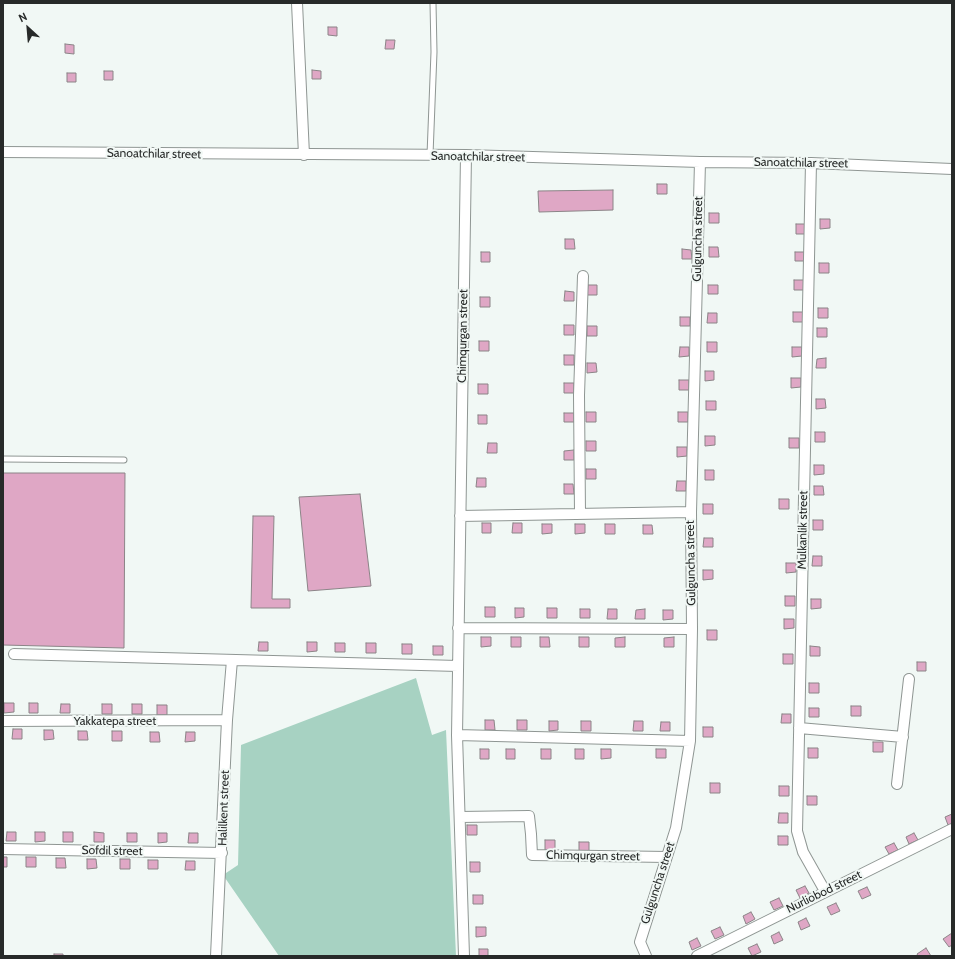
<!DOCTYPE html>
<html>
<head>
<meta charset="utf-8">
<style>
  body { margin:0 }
  #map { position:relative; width:955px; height:959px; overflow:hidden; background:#f1f8f5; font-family:Cabin,sans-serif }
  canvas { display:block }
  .frame { position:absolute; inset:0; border:4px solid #272a29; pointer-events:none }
  .north { position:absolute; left:8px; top:8px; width:40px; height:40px; -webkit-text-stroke:3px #f1f8f5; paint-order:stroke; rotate:334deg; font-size:11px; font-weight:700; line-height:16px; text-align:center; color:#272a29 }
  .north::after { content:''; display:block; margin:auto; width:14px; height:18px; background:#272a29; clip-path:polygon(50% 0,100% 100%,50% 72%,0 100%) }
</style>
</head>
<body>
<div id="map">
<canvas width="955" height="959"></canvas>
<div class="frame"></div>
<div class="north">N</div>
</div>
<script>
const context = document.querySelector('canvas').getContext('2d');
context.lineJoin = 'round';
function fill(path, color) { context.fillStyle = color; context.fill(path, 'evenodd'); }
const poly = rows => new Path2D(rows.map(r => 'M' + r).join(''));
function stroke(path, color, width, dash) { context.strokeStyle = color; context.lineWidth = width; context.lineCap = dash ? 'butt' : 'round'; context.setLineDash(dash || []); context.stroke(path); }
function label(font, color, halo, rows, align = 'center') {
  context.font = font + ' Cabin,sans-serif'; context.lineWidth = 4; context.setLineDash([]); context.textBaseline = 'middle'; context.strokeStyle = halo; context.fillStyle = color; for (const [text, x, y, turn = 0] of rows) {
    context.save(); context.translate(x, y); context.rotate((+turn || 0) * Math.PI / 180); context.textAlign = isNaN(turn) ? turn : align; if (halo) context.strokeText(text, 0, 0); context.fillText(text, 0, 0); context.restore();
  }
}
fill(poly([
  [416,678,432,735,446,730,456,956,279,956,223,875,238,865,241,745]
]), '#a7d2c2');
const building = poly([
  [328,27,337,27,337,36,328,35,328,27],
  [386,40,395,40,394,49,385,49,386,40],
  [65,44,74,45,74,54,65,53,65,44],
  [312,70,321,71,321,79,312,79,312,70],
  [104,71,113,71,113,80,104,80,104,71],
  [67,73,76,73,76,82,67,82,67,73],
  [657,184,667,184,667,194,657,194,657,184],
  [613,190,613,210,539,212,538,191,613,190],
  [709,213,719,213,719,223,709,223,709,213],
  [820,219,830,219,830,228,820,229,820,219],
  [796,224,805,224,805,234,796,234,796,224],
  [565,239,574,239,575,249,565,249,565,239],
  [709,247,718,247,719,257,709,257,709,247],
  [682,249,691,250,692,259,682,259,682,249],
  [481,252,490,252,490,262,481,262,481,252],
  [795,252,805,252,805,261,795,261,795,252],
  [819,263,829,263,829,273,819,273,819,263],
  [794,280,804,280,804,290,794,290,794,280],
  [588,285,597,285,597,295,587,295,588,285],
  [708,285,718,285,718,294,708,294,708,285],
  [565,291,574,292,574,301,564,301,565,291],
  [480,297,490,297,490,307,480,307,480,297],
  [818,308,828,308,828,318,818,318,818,308],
  [793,312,803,312,803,322,793,322,793,312],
  [708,313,717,313,717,323,707,323,708,313],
  [680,317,690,317,690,326,680,326,680,317],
  [564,325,574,325,574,335,564,335,564,325],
  [587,326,597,326,597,336,587,336,587,326],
  [817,328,827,328,827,337,817,337,817,328],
  [479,341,489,341,489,351,479,351,479,341],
  [707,342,717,342,717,352,707,352,707,342],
  [680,347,689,347,689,356,679,357,680,347],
  [792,347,802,347,802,356,792,357,792,347],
  [564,355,574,355,574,365,564,365,564,355],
  [826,358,826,368,816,368,817,359,826,358],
  [587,363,596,363,597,372,587,373,587,363],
  [705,371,714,371,714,380,705,381,705,371],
  [791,378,801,378,801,387,791,388,791,378],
  [679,380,689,380,689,390,679,390,679,380],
  [564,383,574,383,574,393,564,393,564,383],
  [478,384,488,384,488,394,478,394,478,384],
  [816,399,825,399,826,408,816,409,816,399],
  [706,401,716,401,716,410,706,410,706,401],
  [586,412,596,412,596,422,586,422,586,412],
  [678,412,688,412,688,422,678,422,678,412],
  [564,413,574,413,574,422,564,422,564,413],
  [478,415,487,415,487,424,478,424,478,415],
  [815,432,825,432,825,442,815,442,815,432],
  [705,436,715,436,715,445,705,446,705,436],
  [789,438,799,438,799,448,789,448,789,438],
  [586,441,596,441,596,451,586,451,586,441],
  [488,443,497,443,497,453,487,453,488,443],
  [677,447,687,447,687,456,677,457,677,447],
  [574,450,574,460,564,460,564,451,574,450],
  [814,465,824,465,824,474,814,475,814,465],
  [586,469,596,469,596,479,586,479,586,469],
  [705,470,714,470,714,480,705,480,705,470],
  [3,473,125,473,124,648,3,645,3,473],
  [477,478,486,478,486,487,476,487,477,478],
  [677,481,686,481,686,491,676,491,677,481],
  [564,484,573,484,574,494,564,494,564,484],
  [814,486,823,486,824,495,814,495,814,486],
  [360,494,371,586,308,591,299,497,360,494],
  [779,499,789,499,789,509,779,509,779,499],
  [703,504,713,504,713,514,703,514,703,504],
  [253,516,274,516,272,599,290,599,290,608,251,608,253,516],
  [813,520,823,520,823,530,813,530,813,520],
  [482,523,491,523,491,533,482,533,482,523],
  [513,523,522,523,522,533,512,533,513,523],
  [542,524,552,524,552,533,542,534,542,524],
  [575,524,585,524,585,533,575,534,575,524],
  [605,524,615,524,615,534,605,534,605,524],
  [643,525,652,525,653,534,643,534,643,525],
  [704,538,713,538,713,547,703,547,704,538],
  [813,556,822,556,822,566,812,566,813,556],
  [786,563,796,563,796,572,786,573,786,563],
  [703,570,713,570,713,579,703,580,703,570],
  [785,596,795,596,795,606,785,606,785,596],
  [811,599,821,599,821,608,811,609,811,599],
  [485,607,495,607,495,617,485,617,485,607],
  [515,608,524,608,524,617,515,618,515,608],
  [547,608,557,608,557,618,547,618,547,608],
  [580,609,590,609,590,618,580,618,580,609],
  [608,609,617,609,617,619,607,619,608,609],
  [645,609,645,619,635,619,636,610,645,609],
  [663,610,673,610,673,619,663,620,663,610],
  [784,619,794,619,794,628,784,629,784,619],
  [707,630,717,630,717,640,707,640,707,630],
  [481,637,491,637,491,646,481,647,481,637],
  [511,637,521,637,521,647,511,647,511,637],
  [540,637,549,637,550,647,540,647,540,637],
  [579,637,589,637,589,647,579,647,579,637],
  [625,637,625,647,615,647,615,638,625,637],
  [674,637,674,647,664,647,664,638,674,637],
  [259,642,268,642,268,651,258,651,259,642],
  [307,642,317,642,317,651,307,652,307,642],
  [335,643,345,643,345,652,335,652,335,643],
  [366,643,376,643,376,653,366,653,366,643],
  [402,644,412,644,412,654,402,654,402,644],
  [433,646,443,646,443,655,433,655,433,646],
  [810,646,820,647,820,656,810,656,810,646],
  [783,654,793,654,793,664,783,664,783,654],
  [917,662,926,662,926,671,917,671,917,662],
  [809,683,819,683,819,693,809,693,809,683],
  [4,703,14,703,14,712,4,713,4,703],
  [29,703,38,703,38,713,29,713,29,703],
  [61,704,70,704,70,713,60,713,61,704],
  [102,704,112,704,112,714,102,714,102,704],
  [132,704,142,704,142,714,132,714,132,704],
  [157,705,167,705,167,715,157,715,157,705],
  [851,706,861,706,861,716,851,716,851,706],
  [809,708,819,708,819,717,809,717,809,708],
  [782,714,791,714,791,723,781,723,782,714],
  [485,720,494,720,495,730,485,730,485,720],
  [517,720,527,720,527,730,517,730,517,720],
  [549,721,558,721,558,730,549,731,549,721],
  [581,721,591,721,591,731,581,731,581,721],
  [634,721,643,721,643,731,633,731,634,721],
  [661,722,670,722,670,731,660,731,661,722],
  [703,727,713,727,713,737,703,737,703,727],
  [13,729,22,729,22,739,12,739,13,729],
  [44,730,53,730,54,739,44,740,44,730],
  [78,731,87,731,88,740,78,740,78,731],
  [112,731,122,731,122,741,112,741,112,731],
  [150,732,159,732,160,742,150,742,150,732],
  [186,732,195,732,195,741,185,742,186,732],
  [873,742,883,742,883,752,873,752,873,742],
  [808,748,818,748,818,758,808,758,808,748],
  [480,749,489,749,489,759,480,759,480,749],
  [506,749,515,749,515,759,506,759,506,749],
  [541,749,551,749,551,759,541,759,541,749],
  [575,749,584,749,584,759,575,759,575,749],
  [601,749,611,749,611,758,601,759,601,749],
  [656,749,666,749,666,758,656,758,656,749],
  [710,783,720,783,720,793,710,793,710,783],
  [779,786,789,786,789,796,779,796,779,786],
  [807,796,817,796,817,805,807,805,807,796],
  [779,813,788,813,788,823,778,823,779,813],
  [952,814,952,824,948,825,945,817,952,814],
  [467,825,477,825,477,835,467,835,467,825],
  [7,832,16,832,16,841,6,841,7,832],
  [35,832,45,832,45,841,35,842,35,832],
  [63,832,73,832,73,842,63,842,63,832],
  [94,832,104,833,104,842,94,842,94,832],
  [127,833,137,833,137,842,127,842,127,833],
  [158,833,167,833,167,842,158,843,158,833],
  [189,833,198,833,198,843,188,843,189,833],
  [914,833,918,840,909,844,906,837,914,833],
  [778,836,788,836,788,845,778,845,778,836],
  [545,840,555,840,555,850,545,850,545,840],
  [579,842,589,842,589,852,579,852,579,842],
  [894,843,898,850,889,854,885,847,894,843],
  [3,857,7,857,7,867,3,867,3,857],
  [26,857,36,857,36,867,26,867,26,857],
  [56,858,65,858,66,868,56,868,56,858],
  [87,859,96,859,97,868,87,869,87,859],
  [120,859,130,859,130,869,120,869,120,859],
  [148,860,158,860,158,869,148,869,148,860],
  [186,861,195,861,195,870,185,870,186,861],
  [470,862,480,862,480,872,470,872,470,862],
  [805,886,809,893,800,898,796,890,805,886],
  [867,887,871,895,862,899,858,891,867,887],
  [473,895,483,895,483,904,473,904,473,895],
  [779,898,783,906,774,910,770,902,779,898],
  [836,903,840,911,831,915,827,907,836,903],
  [751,912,755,919,746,924,743,916,751,912],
  [806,918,810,926,801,930,798,922,806,918],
  [476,927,486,927,486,936,476,937,476,927],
  [720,927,724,935,715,939,711,931,720,927],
  [779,932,783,940,774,944,771,936,779,932],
  [952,933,952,945,949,947,943,939,952,933],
  [697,938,701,946,692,950,689,942,697,938],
  [757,944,761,952,752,956,748,948,757,944],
  [926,948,931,956,918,956,917,954,926,948],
  [479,949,488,949,488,956,479,956,479,949],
  [54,954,63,954,63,956,54,956,54,954]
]);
fill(building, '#dfa7c5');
stroke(building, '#8b8487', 1);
const service = poly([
  [430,155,434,52,433,3],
  [3,459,124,460]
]);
const minor = poly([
  [297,3,304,155],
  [3,152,466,155,700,162,811,163,952,169],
  [811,163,797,831,803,852,825,891],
  [580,514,579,395,583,276],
  [460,516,691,512],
  [458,628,692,629],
  [14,654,458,666],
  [3,721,227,720],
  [799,728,903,737],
  [457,735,690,741],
  [897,784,909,679],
  [460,817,529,816,531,834,532,855,667,857],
  [3,849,222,853],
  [216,956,227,720,232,660],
  [464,956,457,735,466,155],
  [646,956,640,942,676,828,690,741,692,629,691,512,700,162],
  [697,956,952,829]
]);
stroke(service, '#8f9693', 7);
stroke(minor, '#8f9693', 12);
stroke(service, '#fff', 5);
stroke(minor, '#fff', 10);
label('12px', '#272a29', '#f1f8f5', [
  ["Sanoatchilar street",154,154,1],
  ["Sanoatchilar street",478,157,1],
  ["Sanoatchilar street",801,163,1],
  ["Gulguncha street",698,239,-89],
  ["Chimqurgan street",463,336,-89],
  ["Mulkanlik street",803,530,-89],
  ["Gulguncha street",691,563,-91],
  ["Yakkatepa street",115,721],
  ["Halilkent street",224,808,-88],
  ["Sofdil street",112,851,1],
  ["Chimqurgan street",593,856,1],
  ["Gulguncha street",658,883,-72],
  ["Nurliobod street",824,892,-26]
]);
</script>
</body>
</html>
